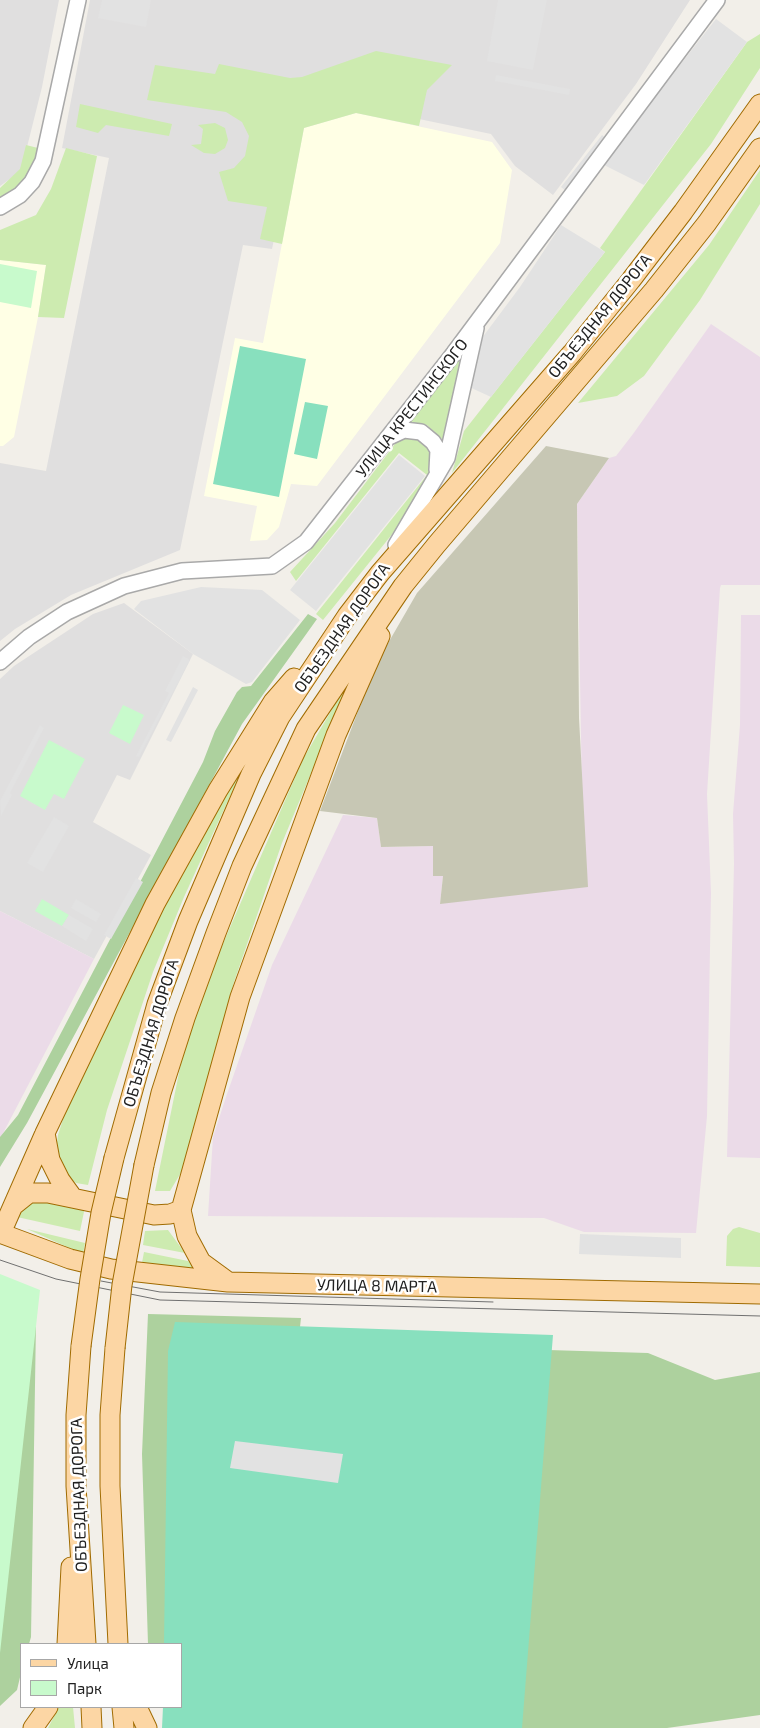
<!DOCTYPE html>
<html>
<head>
<meta charset="utf-8">
<style>
  body { margin:0 }
  #map { position:relative; width:760px; height:1728px; overflow:hidden; background:#f2efe9; font-family:"Exo 2",sans-serif }
  canvas { display:block }
  .legend { position:absolute; left:20px; top:1643px; width:162px; height:65px; box-sizing:border-box; background:#fff; border:1px solid #a7a7a7; margin:0; padding:6px 9px; list-style:none; font-size:15px; color:#222 }
  .legend li { display:flex; align-items:center; gap:10px; height:25px }
  .legend b { width:25px; border:1px solid #a7a7a7 }
</style>
</head>
<body>
<div id="map">
<canvas width="760" height="1728"></canvas>
<ul class="legend">
<li><b style="height:6px;background:#fcd6a4"></b>Улица</li>
<li><b style="height:14px;background:#c8facc"></b>Парк</li>
</ul>
</div>
<script>
const context = document.querySelector('canvas').getContext('2d');
context.lineJoin = 'round';
function fill(path, color) { context.fillStyle = color; context.fill(path, 'evenodd'); }
const poly = rows => new Path2D(rows.map(r => 'M' + r).join(''));
function stroke(path, color, width, dash) { context.strokeStyle = color; context.lineWidth = width; context.lineCap = dash ? 'butt' : 'round'; context.setLineDash(dash || []); context.stroke(path); }
function label(font, color, halo, rows, align = 'center') {
  context.font = font + ' "Exo 2",sans-serif'; context.lineWidth = 5; context.setLineDash([]); context.textBaseline = 'middle'; context.strokeStyle = halo; context.fillStyle = color; for (const [text, x, y, turn = 0] of rows) {
    context.save(); context.translate(x, y); context.rotate((+turn || 0) * Math.PI / 180); context.textAlign = isNaN(turn) ? turn : align; if (halo) context.strokeText(text, 0, 0); context.fillText(text, 0, 0); context.restore();
  }
}
fill(poly([
  [0,0,59,0,42,87,21,171,0,186],
  [90,0,690,0,636,84,553,195,515,166,491,134,347,104,298,123,272,249,243,245,180,550,71,595,15,629,0,641,0,463,46,471,109,158,62,148],
  [124,603,193,654,130,780,117,775,93,822,151,855,94,959,0,911,0,679,14,666,93,614]
]), '#e0dfdf');
fill(poly([
  [711,324,760,357,760,585,721,585,720,588,707,794,711,893,707,1116,696,1233,584,1232,544,1218,208,1216,213,1137,226,1097,272,965,343,815,377,818,381,847,433,846,433,875,443,876,440,904,582,795,577,504,609,458,616,456,633,434],
  [741,615,760,615,760,1158,727,1157,734,864,733,814,740,725],
  [0,911,94,959,0,1139]
]), '#ebdbe8');
fill(poly([
  [356,113,492,142,512,170,500,243,317,486,291,484,279,527,267,540,250,541,257,506,204,496,235,338,263,343,304,128],
  [0,260,46,265,38,317,14,437,3,446,0,446]
]), '#ffffe5');
fill(poly([
  [546,446,609,458,577,504,579,718,588,887,440,904,443,876,433,876,433,846,381,847,377,818,320,811,376,664,417,593]
]), '#c7c7b4');
fill(poly([
  [760,34,760,68,711,144,452,473,464,431,605,252,600,248,747,42],
  [376,51,452,65,427,90,419,126,356,113,304,128,282,244,260,239,267,207,228,201,219,172,234,168,245,156,249,136,242,122,226,112,147,100,155,65,215,74,219,64,290,78,302,77],
  [80,104,172,124,169,136,106,125,98,133,76,127],
  [215,123,225,128,228,140,225,148,215,154,204,153,191,145,201,144,203,129,198,125],
  [26,145,38,148,34,164,25,181,0,199,0,188,20,169],
  [66,148,97,156,64,318,38,317,46,265,0,260,0,230,36,215,51,189],
  [760,170,760,204,700,300,644,376,617,396,578,403,709,245],
  [463,352,445,442,427,425,410,423],
  [408,437,416,438,432,451,430,480,414,507,323,620,316,614,427,475,399,453,296,581,290,572,335,523,398,440],
  [351,677,282,843,234,982,182,1171,170,1191,155,1191,181,1063,199,999,303,759],
  [247,759,184,897,153,972,107,1110,88,1185,76,1183,68,1177,56,1150,58,1135,65,1113,183,862],
  [32,1199,85,1207,80,1231,17,1217],
  [739,1227,760,1233,760,1267,726,1266,727,1236,733,1229],
  [27,1229,85,1243,83,1254],
  [168,1230,185,1253,143,1245,145,1231],
  [144,1252,188,1261,201,1271,141,1268],
  [59,1707,73,1707,75,1728,48,1728]
]), '#cdebb0');
fill(poly([
  [308,614,317,619,242,724,27,1123,0,1167,0,1137,18,1115,203,762,215,731,237,692,242,687,251,686],
  [0,1276,36,1322,31,1637,29,1644,21,1644,21,1673,17,1690,0,1706],
  [148,1314,301,1318,297,1354,181,1707,181,1644,148,1644,142,1454],
  [548,1350,648,1353,715,1380,760,1372,760,1715,667,1728,517,1728]
]), '#add19e');
fill(poly([
  [0,264,37,271,31,308,0,302],
  [123,705,144,715,130,744,109,733],
  [49,740,85,759,64,799,54,794,45,810,20,796],
  [42,899,69,915,62,926,35,911],
  [0,1274,40,1290,0,1653]
]), '#c8facc');
fill(poly([
  [240,346,306,359,279,497,213,484],
  [305,402,328,406,317,459,294,454],
  [175,1322,553,1335,522,1728,162,1728,163,1707,181,1707,181,1644,164,1644,168,1351]
]), '#88e0be');
fill(poly([
  [102,0,151,0,146,27,98,18],
  [498,0,547,0,533,70,487,61],
  [716,19,747,42,644,185,602,164],
  [496,75,570,89,569,95,495,81],
  [602,135,607,139,566,191,561,187],
  [561,225,605,252,491,397,465,385,473,350,520,287],
  [399,455,425,476,316,611,290,590],
  [201,587,262,590,300,620,252,682,246,684,193,654,134,609,141,601],
  [183,656,190,660,139,757,136,756,169,693,165,691],
  [193,687,198,690,171,742,166,740],
  [40,725,44,728,10,793,12,795,1,816,0,801],
  [54,817,69,826,43,872,27,863],
  [136,878,143,882,111,939,104,935],
  [76,899,101,914,96,922,71,908],
  [69,915,93,929,86,941,62,926],
  [580,1234,681,1238,681,1258,579,1254],
  [235,1441,343,1454,338,1483,230,1468]
]), '#e2e2e2');
const minor = poly([
  [0,207,20,195,32,182,43,161,78,0],
  [389,437,404,430,421,432,433,442,438,450,437,470],
  [396,545,447,458,476,328],
  [0,662,29,637,67,612,124,586,182,571,272,566,306,542,454,353,717,0]
]);
const major = poly([
  [45,1133,50,1160,60,1180,73,1198],
  [114,1158,157,1004,188,921,251,774,280,717,347,616,380,573,572,353,631,280,683,212,760,104],
  [144,1165,161,1093,185,1018,216,933,242,866,306,729,403,586,437,544,654,290,707,223,760,148],
  [14,1205,29,1193,48,1193,154,1215,170,1214,181,1210],
  [0,1233,70,1259,111,1269,228,1282,760,1294],
  [1,1233,45,1133,155,904,218,790,273,702,294,678],
  [227,1281,201,1262,187,1236,181,1210,240,997,336,735,380,636],
  [81,1346,76,1415,76,1486,86,1644],
  [115,1348,110,1415,110,1486,118,1644],
  [67,1644,71,1567],
  [91,1707,92,1728],
  [122,1707,124,1728],
  [137,1707,147,1728],
  [33,1728,48,1707]
]);
stroke(minor, '#a9a9a9', 18);
stroke(major, '#a06b00', 21);
stroke(minor, '#fff', 15);
stroke(major, '#fcd6a4', 19);
stroke(poly([
  [0,1260,56,1279,160,1300,760,1316],
  [101,1281,160,1292,493,1302]
]), '#707070', 1);
const majorBridge = poly([
  [81,1346,90,1279,101,1213,114,1158],
  [115,1348,122,1285,144,1165]
]);
stroke(majorBridge, '#a06b00', 21, []);
stroke(majorBridge, '#fcd6a4', 19);
label('16px', '#222', '#fff', [
  ["ОБЪЕЗДНАЯ ДОРОГА",600,316,-51],
  ["УЛИЦА КРЕСТИНСКОГО",412,408,-52],
  ["ОБЪЕЗДНАЯ ДОРОГА",342,628,-55],
  ["ОБЪЕЗДНАЯ ДОРОГА",151,1033,-73],
  ["УЛИЦА 8 МАРТА",377,1286,1],
  ["ОБЪЕЗДНАЯ ДОРОГА",79,1495,-92]
]);
</script>
</body>
</html>
